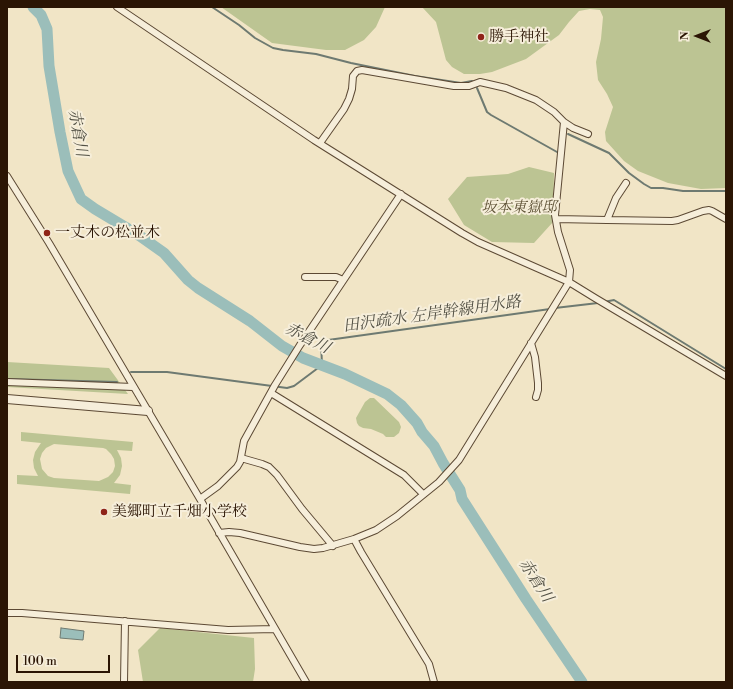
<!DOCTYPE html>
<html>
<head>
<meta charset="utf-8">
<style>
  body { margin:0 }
  #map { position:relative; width:733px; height:689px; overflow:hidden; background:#f1e5c6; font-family:"Libre Bodoni",serif }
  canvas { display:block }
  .frame { position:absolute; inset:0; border:8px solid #2b1504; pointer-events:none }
  .north { position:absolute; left:677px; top:16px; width:40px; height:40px; -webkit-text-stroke:3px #f6eeda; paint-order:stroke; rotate:270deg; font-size:11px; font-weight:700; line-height:16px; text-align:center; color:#2b1504 }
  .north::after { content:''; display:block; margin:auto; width:14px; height:18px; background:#2b1504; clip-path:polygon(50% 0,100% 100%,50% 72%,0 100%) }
  .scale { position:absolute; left:16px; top:655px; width:94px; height:18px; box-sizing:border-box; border:2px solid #2b1504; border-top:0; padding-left:5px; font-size:12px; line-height:14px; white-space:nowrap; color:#2b1504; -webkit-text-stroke:3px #f6eeda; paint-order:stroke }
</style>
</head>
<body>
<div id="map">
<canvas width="733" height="689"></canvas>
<div class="frame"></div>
<div class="north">N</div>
<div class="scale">100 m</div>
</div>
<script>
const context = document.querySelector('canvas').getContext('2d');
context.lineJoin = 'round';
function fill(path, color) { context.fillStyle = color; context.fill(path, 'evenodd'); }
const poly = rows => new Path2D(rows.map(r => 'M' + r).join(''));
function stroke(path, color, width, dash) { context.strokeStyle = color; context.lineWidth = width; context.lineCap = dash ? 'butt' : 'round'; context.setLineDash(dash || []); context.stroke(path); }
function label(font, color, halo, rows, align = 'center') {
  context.font = font + ' "Libre Bodoni","Noto Serif JP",serif'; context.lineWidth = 4; context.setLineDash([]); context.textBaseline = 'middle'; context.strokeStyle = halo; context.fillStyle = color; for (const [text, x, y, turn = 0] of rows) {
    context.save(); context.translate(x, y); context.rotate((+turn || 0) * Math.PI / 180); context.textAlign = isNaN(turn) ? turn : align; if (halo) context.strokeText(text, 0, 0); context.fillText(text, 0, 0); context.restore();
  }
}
fill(poly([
  [221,7,385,7,376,27,364,40,345,50,326,50,272,43],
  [422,7,726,7,726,188,701,189,668,183,638,171,624,161,606,141,605,132,613,107,607,94,598,80,596,62,601,39,603,17,600,10,590,9,579,11,569,22,559,35,526,59,492,72,480,74,464,74,452,67,446,60,436,22],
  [529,167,554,173,553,222,534,243,492,242,464,225,448,199,467,177,508,174],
  [7,362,109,368,128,394,7,387],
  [370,398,374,398,399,422,401,427,399,433,394,437,386,437,383,434,371,429,363,428,359,426,357,423,356,418,365,402],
  [21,432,133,442,132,451,117,450,121,458,122,466,120,475,114,483,131,485,130,494,17,484,17,475,38,476,34,468,33,460,35,452,41,443,21,441],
  [54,444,103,448,106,449,111,454,114,459,115,466,113,472,108,477,99,481,54,478,48,476,42,469,40,459,42,453,46,448],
  [160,628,254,638,255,669,253,682,143,682,138,650]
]), '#bcc493');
const water = poly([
  [61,628,84,631,83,640,60,638,61,628]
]);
fill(water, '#9bbeba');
stroke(water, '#6e7a71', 1);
stroke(poly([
  [212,7,239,25,255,38,273,48,283,50,316,54,351,63,415,76,461,83,472,81],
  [477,88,487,112,491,115,557,152],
  [568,134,609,153,629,173,644,184,651,188,663,188,683,191,726,191],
  [604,302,614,300,726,369],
  [555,308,598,303],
  [131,372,167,372,287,388,294,386,322,365,321,341,550,309],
  [7,379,117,382]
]), '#6e7a71', 2);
stroke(poly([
  [33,7,41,15,47,29,49,66,60,132,68,171,81,199,95,209,140,236,164,253,188,280,198,288,250,321,282,346,303,358,345,374,387,394,401,405,417,423,422,432,434,446,443,463,460,490,462,499,526,599,582,682]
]), '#9bbeba', 11);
const minor = poly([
  [117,7,314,140,462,233,478,242,569,282,595,298,726,376],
  [564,122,573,128,588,134],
  [7,176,49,243,200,499,223,539,306,682],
  [556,219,607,220,616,198,626,183],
  [607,220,672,221,678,220,703,211,709,210,712,211,726,219],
  [305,277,336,277,343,280],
  [531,343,535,357,538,383,538,390,536,397],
  [7,382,133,387],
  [271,393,404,475,423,494],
  [241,458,262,464,269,467,277,475,302,509,333,546],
  [200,499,218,486,237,467,240,462,244,441,275,385,300,345,401,194],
  [219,533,229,532,240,533,300,547,314,549,323,548,354,539,376,530,397,516,439,482,459,460,569,282,570,270,558,232,555,215,564,122,554,112,536,100,506,88,480,82,469,86,454,86,362,70,357,71,353,76,352,89,349,99,344,109,320,143],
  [354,539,361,552,429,664,434,682],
  [7,613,22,613,228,630,275,629],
  [124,682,125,621]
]);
const tertiary = poly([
  [7,399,148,411]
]);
stroke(minor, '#5c4934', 8);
stroke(tertiary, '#5c4934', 10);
stroke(minor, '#f6eeda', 6);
stroke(tertiary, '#f6eeda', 8);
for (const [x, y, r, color] of [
  [481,37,4,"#8f2418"],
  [47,233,4,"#8f2418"],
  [104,512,4,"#8f2418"]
]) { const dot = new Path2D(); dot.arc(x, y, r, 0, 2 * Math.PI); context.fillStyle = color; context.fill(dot); stroke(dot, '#f6eeda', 1.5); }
label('15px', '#2b1504', '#f6eeda', [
  ["勝手神社",489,37],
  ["一丈木の松並木",55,233],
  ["美郷町立千畑小学校",112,512]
], 'left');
label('italic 15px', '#5e5236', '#f6eeda', [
  ["坂本東嶽邸",519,208]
]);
label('italic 16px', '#525044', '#f6eeda', [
  ["赤倉川",77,133,80],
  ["田沢疏水 左岸幹線用水路",432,315,-8],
  ["赤倉川",307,339,27],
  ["赤倉川",535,581,57]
]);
</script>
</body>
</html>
